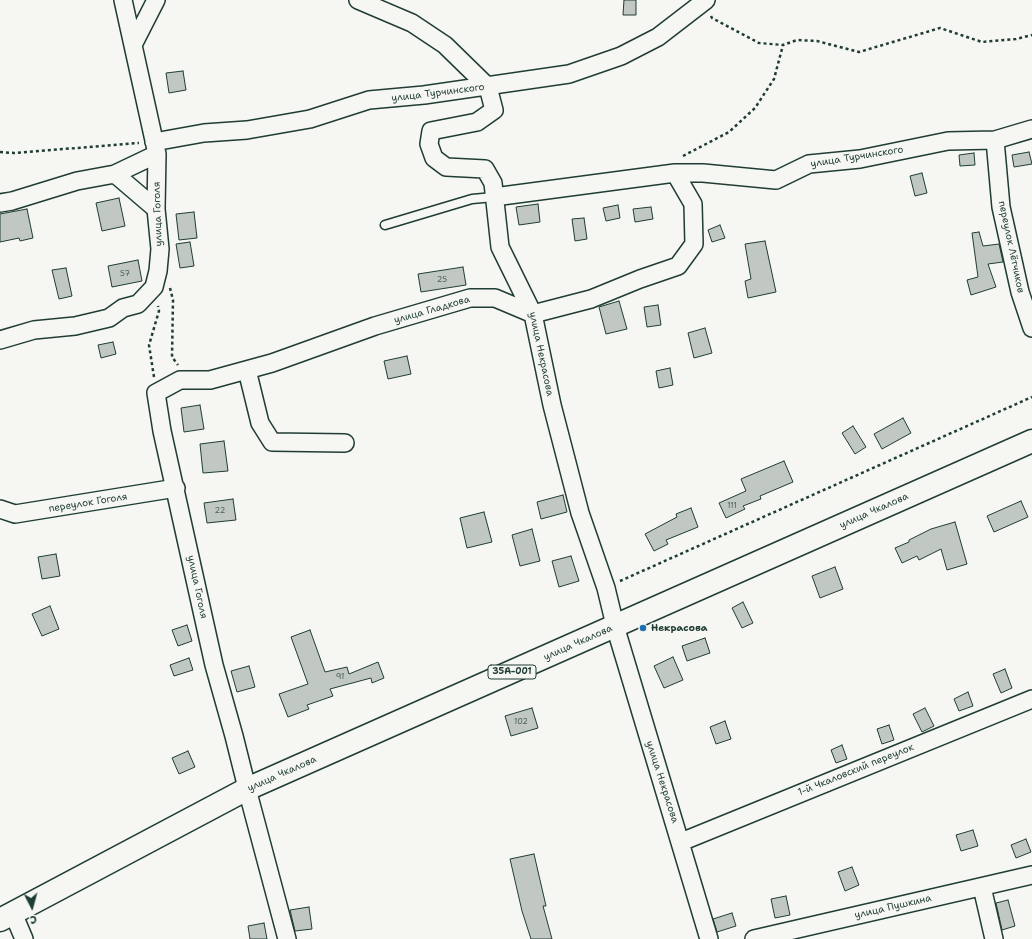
<!DOCTYPE html>
<html>
<head>
<meta charset="utf-8">
<style>
  body { margin:0 }
  #map { position:relative; width:1032px; height:939px; overflow:hidden; background:#f6f6f2; font-family:"Shantell Sans",sans-serif }
  canvas { display:block }
  .north { position:absolute; left:12px; top:887px; width:40px; height:40px; -webkit-text-stroke:3px #f6f6f2; paint-order:stroke; rotate:174deg; font-size:11px; font-weight:700; line-height:16px; text-align:center; color:#1f3d34 }
  .north::after { content:''; display:block; margin:auto; width:14px; height:18px; background:#1f3d34; clip-path:polygon(50% 0,100% 100%,50% 72%,0 100%) }
</style>
</head>
<body>
<div id="map">
<canvas width="1032" height="939"></canvas>
<div class="north">С</div>
</div>
<script>
const context = document.querySelector('canvas').getContext('2d');
context.lineJoin = 'round';
function fill(path, color) { context.fillStyle = color; context.fill(path, 'evenodd'); }
const poly = rows => new Path2D(rows.map(r => 'M' + r).join(''));
function stroke(path, color, width, dash) { context.strokeStyle = color; context.lineWidth = width; context.lineCap = dash ? 'butt' : 'round'; context.setLineDash(dash || []); context.stroke(path); }
function label(font, color, halo, rows, align = 'center') {
  context.font = font + ' "Shantell Sans",sans-serif'; context.lineWidth = 3; context.setLineDash([]); context.textBaseline = 'middle'; context.strokeStyle = halo; context.fillStyle = color; for (const [text, x, y, turn = 0] of rows) {
    context.save(); context.translate(x, y); context.rotate((+turn || 0) * Math.PI / 180); context.textAlign = isNaN(turn) ? turn : align; if (halo) context.strokeText(text, 0, 0); context.fillText(text, 0, 0); context.restore();
  }
}
const building = poly([
  [624,0,636,0,636,15,623,15,624,0],
  [183,71,186,90,169,93,166,73,183,71],
  [1029,152,1032,164,1014,167,1012,155,1029,152],
  [974,153,975,165,960,166,959,155,974,153],
  [922,173,927,193,915,196,910,176,922,173],
  [119,198,125,226,102,231,96,203,119,198],
  [538,204,540,222,519,225,516,207,538,204],
  [618,205,620,218,606,221,603,208,618,205],
  [651,207,653,219,635,222,633,209,651,207],
  [27,209,33,238,20,241,19,238,0,242,0,214,27,209],
  [194,212,197,238,179,240,176,214,194,212],
  [584,218,587,239,575,241,572,219,584,218],
  [720,225,725,238,712,242,708,230,720,225],
  [979,232,983,246,999,244,1003,262,988,264,996,287,971,295,967,280,978,277,972,233,979,232],
  [765,241,776,292,748,298,745,281,751,279,745,244,765,241],
  [190,242,194,266,180,268,176,244,190,242],
  [138,260,142,281,112,287,108,266,138,260],
  [463,267,466,285,421,292,418,274,463,267],
  [66,268,72,296,59,299,52,270,66,268],
  [619,301,627,329,606,334,599,307,619,301],
  [658,305,661,325,647,327,644,307,658,305],
  [705,328,712,353,694,358,688,333,705,328],
  [113,342,116,354,101,358,98,345,113,342],
  [407,356,411,374,388,379,384,361,407,356],
  [670,368,673,385,659,388,656,371,670,368],
  [200,405,204,429,184,432,181,408,200,405],
  [903,418,911,433,882,449,874,434,903,418],
  [853,426,866,447,855,454,842,433,853,426],
  [224,441,228,471,203,473,200,444,224,441],
  [784,461,793,482,760,496,761,499,743,506,745,509,726,518,719,503,746,491,741,479,784,461],
  [563,495,567,512,541,519,537,502,563,495],
  [233,499,236,520,207,523,204,503,233,499],
  [1021,501,1028,517,994,532,987,516,1021,501],
  [691,508,698,527,666,540,668,544,654,551,645,534,677,517,676,514,691,508],
  [484,512,492,542,467,548,460,518,484,512],
  [955,522,967,564,947,570,941,549,919,560,917,556,902,563,895,548,909,542,909,540,931,529,955,522],
  [532,529,540,561,520,566,512,535,532,529],
  [56,554,60,576,42,579,38,557,56,554],
  [571,556,579,581,559,587,552,561,571,556],
  [835,567,843,589,820,598,812,576,835,567],
  [743,602,753,623,742,628,732,608,743,602],
  [50,606,59,629,42,636,32,614,50,606],
  [187,625,192,641,178,646,172,630,187,625],
  [310,630,325,672,347,667,349,674,378,662,384,678,372,683,371,678,330,689,333,696,307,705,309,709,288,717,279,694,308,684,291,637,310,630],
  [705,638,710,653,687,661,682,646,705,638],
  [673,657,683,680,664,688,654,666,673,657],
  [189,658,193,670,174,676,170,665,189,658],
  [249,666,255,687,237,692,231,671,249,666],
  [1005,669,1012,688,1001,693,993,674,1005,669],
  [968,692,973,706,959,711,954,699,968,692],
  [532,708,538,728,511,736,505,716,532,708],
  [925,708,934,726,922,732,913,714,925,708],
  [725,721,731,739,716,744,710,727,725,721],
  [889,725,894,740,882,744,877,729,889,725],
  [842,745,847,759,836,763,831,750,842,745],
  [188,751,195,767,179,774,172,758,188,751],
  [973,830,978,846,961,851,956,835,973,830],
  [1026,839,1031,852,1016,858,1011,845,1026,839],
  [534,854,546,906,543,906,552,939,531,939,522,911,510,859,534,854],
  [852,867,859,885,845,891,838,872,852,867],
  [786,896,790,915,775,918,771,899,786,896],
  [1008,900,1015,926,1002,930,996,903,1008,900],
  [309,907,312,929,295,931,290,910,309,907],
  [732,913,736,926,717,932,713,919,732,913],
  [264,923,267,939,250,939,248,926,264,923]
]);
fill(building, '#c1c8c3');
stroke(building, '#1f3d34', 1);
const lane = poly([
  [385,225,472,199,494,197]
]);
const street = poly([
  [358,0,412,23,445,45,488,87,494,110,477,122,431,131,429,144,434,158,446,167,485,169,493,183,500,247,533,314,552,405,580,513,606,588,613,617],
  [133,45,156,0],
  [995,140,1001,207,1020,292,1032,328],
  [154,142,204,133,247,130,310,119,369,100,424,95,569,74,621,56,658,37,706,0],
  [115,174,157,154],
  [494,197,675,173,703,173,776,180,809,164,860,159,948,141,995,140,1032,129],
  [0,203,12,201,77,181,115,174,156,209],
  [0,340,34,330,75,326,109,318,123,308,138,304,154,287,158,271,160,249,156,209,157,154,123,0],
  [247,370,260,423,272,442,345,443],
  [0,509,15,514,176,488],
  [615,626,709,939],
  [245,780,234,736,214,665,162,431,156,393,180,380,210,380,272,363,375,326,470,298,495,298,533,314,591,299,640,279,678,266,694,244,693,204,675,173],
  [247,789,287,939],
  [681,842,1032,699],
  [982,887,994,939],
  [13,913,24,939],
  [754,939,1032,875]
]);
const primary = poly([
  [0,920,247,789,1032,441]
]);
stroke(lane, '#1f3d34', 11);
stroke(street, '#1f3d34', 20);
stroke(primary, '#1f3d34', 25);
stroke(poly([
  [711,16,712,18,759,43,783,45,797,40,817,41,859,52,940,28,982,42,1016,39,1032,35],
  [0,152,14,153,139,143],
  [683,156,729,132,755,108,774,79,783,45],
  [170,288,173,300,172,357,178,365],
  [154,377,149,345,159,311,158,306],
  [620,581,1032,397]
]), '#1f3d34', 2.5, [3, 3]);
stroke(lane, '#f6f6f2', 8);
stroke(street, '#f6f6f2', 17);
stroke(primary, '#f6f6f2', 22);
for (const [x, y, r, color] of [
  [643,628,4,"#1f6fb2"]
]) { const dot = new Path2D(); dot.arc(x, y, r, 0, 2 * Math.PI); context.fillStyle = color; context.fill(dot); stroke(dot, '#f6f6f2', 1.5); }
label('8px', '#486058', null, [
  ["57",125,274],
  ["25",442,280],
  ["111",732,506],
  ["22",220,511],
  ["91",340,677],
  ["102",521,722]
]);
for (const [x, y, w] of [
  [512,672,48]
]) { const box = new Path2D(); box.roundRect(x - w / 2, y - 7, w, 14, 3); context.fillStyle = '#f6f6f2'; context.fill(box); stroke(box, '#1f3d34', 1); }
label('bold 9px', '#1f3d34', null, [
  ["35А-001",512,672]
]);
label('10px', '#1f3d34', '#f6f6f2', [
  ["улица Турчинского",438,93,-7],
  ["улица Турчинского",857,157,-9],
  ["улица Гоголя",158,214,-92],
  ["переулок Лётчиков",1011,247,78],
  ["улица Гладкова",432,310,-16],
  ["улица Некрасова",541,354,78],
  ["переулок Гоголя",88,503,-9],
  ["улица Чкалова",874,511,-24],
  ["улица Гоголя",197,587,78],
  ["улица Чкалова",578,643,-24],
  ["1-й Чкаловский переулок",856,770,-22],
  ["улица Чкалова",282,774,-24],
  ["улица Некрасова",662,782,72],
  ["улица Пушкина",893,907,-13]
]);
label('bold 10px', '#1f3d34', '#f6f6f2', [
  ["Некрасова",651,628]
], 'left');
</script>
</body>
</html>
